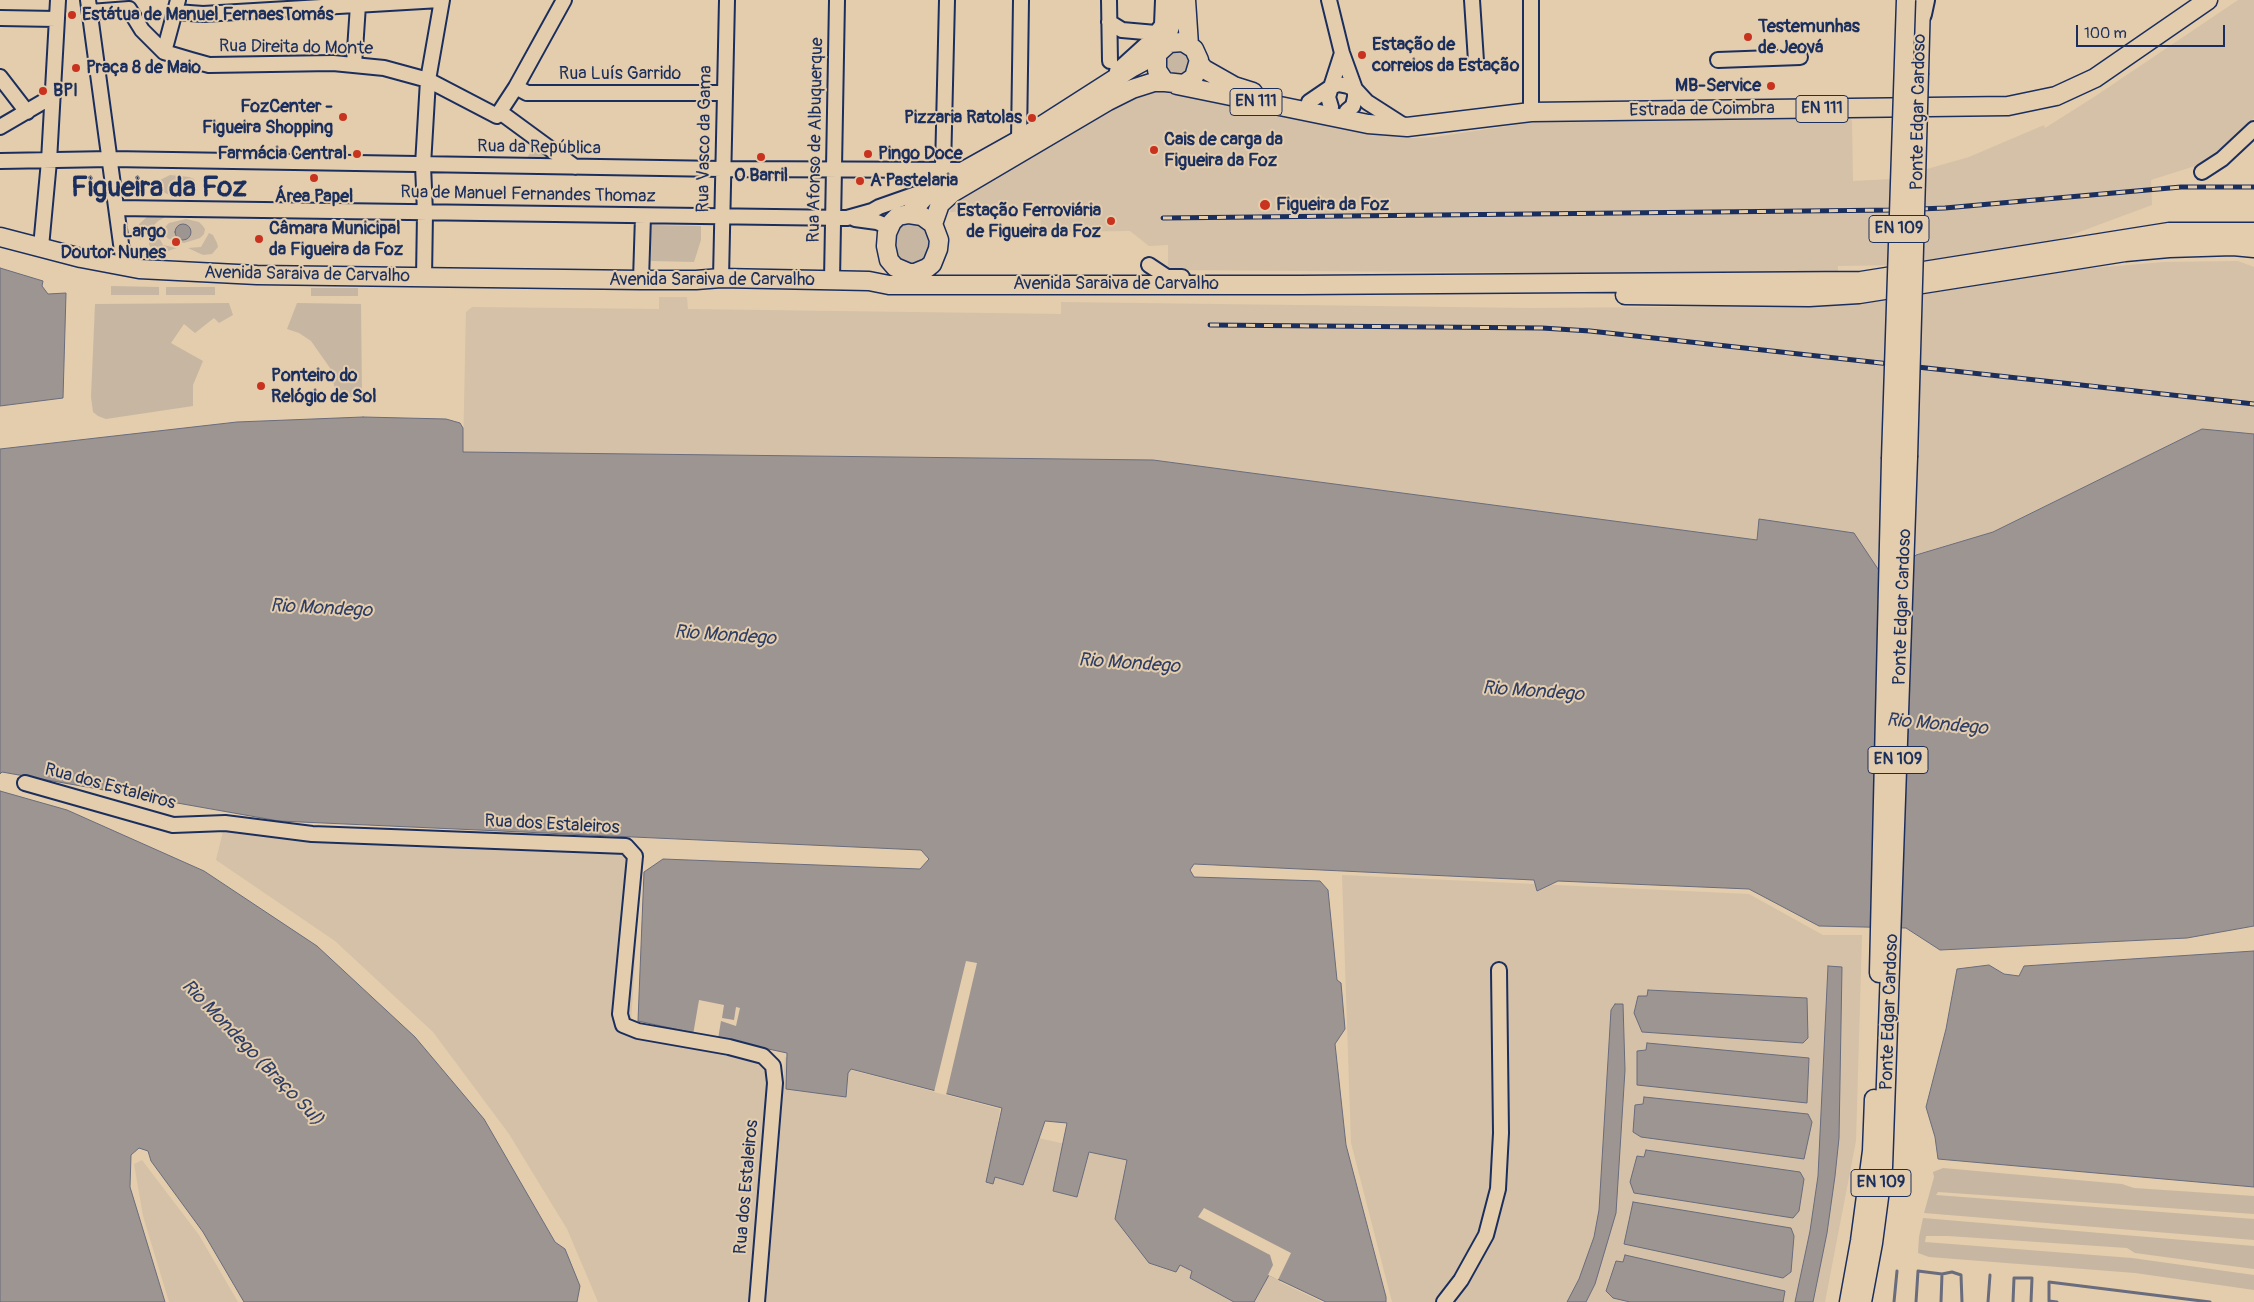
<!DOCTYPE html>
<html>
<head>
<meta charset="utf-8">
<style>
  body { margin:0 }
  #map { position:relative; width:2254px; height:1302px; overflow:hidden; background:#e4cdad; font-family:Pangolin,sans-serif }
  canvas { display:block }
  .scale { position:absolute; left:2076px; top:25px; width:149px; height:22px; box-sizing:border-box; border:2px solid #1b2f5e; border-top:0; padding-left:6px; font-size:15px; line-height:18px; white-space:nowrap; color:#1b2f5e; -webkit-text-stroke:4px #e4cdad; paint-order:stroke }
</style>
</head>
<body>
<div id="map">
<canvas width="2254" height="1302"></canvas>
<div class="scale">100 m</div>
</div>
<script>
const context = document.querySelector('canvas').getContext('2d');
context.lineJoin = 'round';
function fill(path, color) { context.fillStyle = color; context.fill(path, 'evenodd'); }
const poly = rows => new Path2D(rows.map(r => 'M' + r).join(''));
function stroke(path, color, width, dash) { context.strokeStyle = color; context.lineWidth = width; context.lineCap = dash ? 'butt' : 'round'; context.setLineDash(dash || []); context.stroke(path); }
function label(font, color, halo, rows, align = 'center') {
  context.font = font + ' Pangolin,sans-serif'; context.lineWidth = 4; context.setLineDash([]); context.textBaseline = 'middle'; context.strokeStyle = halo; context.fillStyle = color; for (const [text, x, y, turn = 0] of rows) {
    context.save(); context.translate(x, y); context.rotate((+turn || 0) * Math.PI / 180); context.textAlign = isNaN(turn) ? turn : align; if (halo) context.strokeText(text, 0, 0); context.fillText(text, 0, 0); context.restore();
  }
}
fill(poly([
  [2238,0,2254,0,2254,118,2217,159,2151,180,2152,205,2055,241,1911,265,1838,266,1838,275,1168,270,1168,245,1149,246,1130,231,1041,232,1040,212,950,212,951,203,1107,110,1134,98,1160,90,1413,138,1435,137,1555,119,1848,116,1852,121,1853,181,1892,179,1969,157,2044,125,2045,128,2094,97],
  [2238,261,2254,267,2254,434,2202,429,1993,532,1917,554,1900,573,1881,575,1760,519,1757,540,1153,460,463,452,466,312,472,307,659,309,659,297,687,297,688,309,1061,314,1061,302,1530,308,1814,306,1873,302,2081,269,2164,262],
  [224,827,312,839,642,849,631,1023,770,1054,750,1302,598,1302,567,1229,509,1134,433,1032,335,941,216,860],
  [1342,875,1749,894,1823,935,1862,935,1856,1141,1825,1302,1392,1302,1351,1143],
  [785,1057,851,1070,1000,1109,997,1129,1129,1158,1304,1234,1280,1282,1322,1302,765,1302,774,1164,778,1164],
  [142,1160,199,1235,238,1302,169,1302,143,1216,134,1164]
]), '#d5c1a7');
fill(poly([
  '1164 63a13 13 0 1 1 26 0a13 13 0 1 1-26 0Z',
  [538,140,575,167,524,163],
  [170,175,189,177,194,179,197,188,186,195,169,195,162,191,157,186,158,181],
  [155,214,169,215,158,221,140,240,139,224,148,216],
  [186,219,199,222,202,225,205,229,204,234,200,238,184,243,169,239,164,235,165,227,169,223],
  [910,221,926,227,930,242,930,247,925,260,913,265,901,260,895,251,894,237,899,227],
  [651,225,701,226,701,240,694,262,651,261],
  [155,230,163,245,177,248,162,253,156,253,151,249,149,244,149,234],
  [209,233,213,235,217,243,218,247,212,254,203,255,188,248,201,247],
  [111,286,159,287,159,295,111,295],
  [166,287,215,287,215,295,166,295],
  [311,288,358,288,358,296,311,296],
  [229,303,233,315,219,323,214,318,195,333,184,324,171,343,203,361,193,385,193,406,106,419,98,416,93,412,91,397,95,304],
  [297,303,361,304,362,397,341,397,335,389,330,368,311,341,299,333,287,329],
  [1943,1168,2122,1184,2134,1188,2254,1196,2254,1214,1938,1192,1936,1195,2254,1219,2254,1240,1924,1213,1934,1177,1933,1172],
  [1923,1218,2254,1246,2254,1269,2135,1253,2127,1248,1948,1236,1926,1236,1925,1242,2132,1258,2254,1275,2254,1290,2135,1273,1929,1257,1918,1253,1919,1237]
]), '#c7b6a1');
const water = poly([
  '175 232a8 8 0 1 1 16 0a8 8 0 1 1-16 0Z',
  [0,268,43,281,42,286,48,294,66,293,63,398,0,406,0,268],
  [363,417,446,419,460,423,463,428,463,452,1153,460,1757,540,1759,519,1854,533,1882,575,1900,573,1916,555,1993,532,2202,429,2254,434,2254,926,2187,938,1940,950,1906,928,1819,926,1749,889,1558,881,1537,891,1534,880,1194,864,1190,870,1194,877,1320,881,1328,890,1337,980,1341,983,1345,1029,1335,1044,1346,1145,1386,1297,1386,1302,1326,1302,1269,1275,1254,1302,1234,1302,1190,1278,1192,1271,1180,1265,1176,1272,1149,1263,1115,1219,1127,1160,1089,1152,1077,1197,1053,1191,1067,1123,1045,1121,1023,1185,995,1177,993,1184,986,1182,1002,1108,851,1069,848,1073,846,1097,786,1089,787,1053,638,1021,644,872,663,859,920,869,929,859,921,850,279,821,2,772,0,774,0,449,237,422,363,417],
  [0,791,67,810,204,871,317,946,415,1037,484,1119,555,1242,565,1249,580,1286,577,1302,244,1302,203,1232,151,1161,148,1151,139,1148,131,1155,130,1187,165,1302,0,1302,0,791],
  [2254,951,2254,1187,1938,1159,1935,1137,1926,1107,1946,1029,1957,969,1989,965,2004,974,2019,976,2024,966,2254,951],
  [1828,966,1842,967,1839,1138,1835,1176,1827,1233,1813,1302,1795,1302,1810,1231,1818,1176,1828,966],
  [1648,990,1807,998,1808,1038,1803,1043,1642,1032,1634,1013,1638,996,1647,996,1648,990],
  [1615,1004,1623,1004,1625,1070,1616,1213,1595,1284,1586,1302,1567,1302,1579,1279,1594,1237,1599,1210,1611,1010,1615,1004],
  [1647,1043,1809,1058,1807,1103,1637,1085,1637,1051,1646,1050,1647,1043],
  [1644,1097,1808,1114,1812,1122,1804,1159,1641,1137,1633,1132,1635,1105,1643,1104,1644,1097],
  [1646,1150,1800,1172,1804,1179,1799,1211,1793,1218,1634,1193,1630,1182,1637,1156,1644,1157,1646,1150],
  [1633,1202,1791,1228,1794,1236,1791,1272,1783,1278,1624,1244,1633,1202],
  [1625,1255,1785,1291,1783,1302,1630,1302,1613,1298,1606,1291,1616,1261,1623,1262,1625,1255]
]);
fill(water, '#9d9591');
stroke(water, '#696c7d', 1);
fill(poly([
  [966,961,977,963,946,1095,934,1092],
  [699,1000,724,1005,722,1018,734,1020,736,1007,740,1008,736,1026,721,1021,718,1039,693,1035],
  [1204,1208,1291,1253,1278,1280,1268,1275,1273,1265,1270,1255,1198,1217]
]), '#e4cdad');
stroke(poly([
  [1894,1302,1897,1271],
  [1916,1302,1918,1271,1942,1274],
  [1941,1302,1942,1274,1952,1272,1961,1275,1962,1302],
  [1988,1302,1990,1275],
  [2013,1302,2014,1278,2032,1278,2031,1302],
  [2057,1302,2049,1301,2049,1282,2210,1302]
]), '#696c7d', 3);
const minor = poly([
  [88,0,124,266],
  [1109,0,1110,61],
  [1329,0,1342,53,1355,89,1367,102,1406,127],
  [1472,0,1476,61],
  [1531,0,1531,112],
  [90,12,129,9,142,30,164,52,191,60,209,65,333,63,384,68,428,80,497,116,516,87,564,0],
  [176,12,203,14,440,0],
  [0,18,56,19],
  [1109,22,1122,30,1156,33],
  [164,52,178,0],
  [1718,60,1800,57],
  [354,65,358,5],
  [1117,71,1150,41,1162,25,1163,0],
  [0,77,27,112],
  [516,87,527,93,724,93],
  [1309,102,1331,87,1342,53],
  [1331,107,1328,97,1331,87,1338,84,1348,86,1355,89,1355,97,1353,106,1347,111],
  [500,112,575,167],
  [0,127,53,96],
  [1019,140,1021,0],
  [0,161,111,159,722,169,966,170],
  [943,169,947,0],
  [2202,172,2222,159,2254,129],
  [117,208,847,218,872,211,879,207,933,188],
  [855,219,877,222,889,227],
  [41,247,49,161,58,0],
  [1149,265,1167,277,1182,277],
  [424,278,425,213,423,165,428,80,442,0],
  [721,278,727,0],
  [641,280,643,216],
  [832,280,837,0],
  [25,783,173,825,225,823,312,834,626,846,635,856,620,1014,623,1025,638,1031,729,1047,763,1056,773,1066,775,1083,757,1302],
  [1444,1302,1461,1280,1486,1235,1498,1189,1501,1133,1499,970]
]);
const major = poly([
  [1186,0,1189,45],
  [1163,47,1173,18,1173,0],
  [1199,63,1204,69,1234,86,1253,92],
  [1919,73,1921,1],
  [1177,85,1368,124,1407,127,1531,112,2008,106,2056,96,2095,78,2208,0],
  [909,214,933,188,1019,140,1133,67,1157,54,1169,43,1183,42,1194,49,1199,60,1194,77,1184,84,1165,82,1157,70,1157,54],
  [909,214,922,216,933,224,939,240,938,249,932,264,927,268,915,273,909,273,895,267,889,260,886,246,887,233,892,222,898,216,909,214],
  [933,224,940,204,952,193,1108,101,1132,89,1154,82,1165,82],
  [0,237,81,258,139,269,257,275,641,280,696,280,721,278,869,281,889,285,1300,285,1861,281,2169,232,2254,232],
  [1625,295,1809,297,1859,294,2125,252,2169,248,2233,246,2254,248],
  [1879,973,1891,459],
  [1849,1302,1860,1241,1872,1151,1874,1099],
  [1862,1302,1873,1243,1883,1167,1908,457]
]);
const highway = poly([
  [1921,14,1924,0]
]);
stroke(minor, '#1b2f5e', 18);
stroke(major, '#1b2f5e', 21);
stroke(highway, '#1b2f5e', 24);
stroke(minor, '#e4cdad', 14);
stroke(major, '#e4cdad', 18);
stroke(highway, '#e4cdad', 20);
const rail = poly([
  [1163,218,1895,210,1945,208,2181,187,2254,187],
  [1210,325,1542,328,1590,331,2254,404]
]);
stroke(rail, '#1b2f5e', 5);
stroke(rail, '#e4cdad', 3, [9]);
const majorBridge = poly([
  [1908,457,1919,73],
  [1891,459,1906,0]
]);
stroke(majorBridge, '#1b2f5e', 21, []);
stroke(majorBridge, '#e4cdad', 18);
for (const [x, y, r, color] of [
  [72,15,5,"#c8321e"],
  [1748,37,5,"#c8321e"],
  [1362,55,5,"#c8321e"],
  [76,68,5,"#c8321e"],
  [1771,86,5,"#c8321e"],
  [43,91,5,"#c8321e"],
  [343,117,5,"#c8321e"],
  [1032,118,5,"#c8321e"],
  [1154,150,5,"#c8321e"],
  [357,154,5,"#c8321e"],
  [868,154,5,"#c8321e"],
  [761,157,5,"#c8321e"],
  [314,178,5,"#c8321e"],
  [860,181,5,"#c8321e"],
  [1265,205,6,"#c8321e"],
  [1111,221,5,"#c8321e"],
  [259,239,5,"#c8321e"],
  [176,242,5,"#c8321e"],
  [261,386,5,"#c8321e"]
]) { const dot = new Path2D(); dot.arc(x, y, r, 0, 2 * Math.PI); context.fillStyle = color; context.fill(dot); stroke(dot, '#e4cdad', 2); }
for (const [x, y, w] of [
  [1256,102,52],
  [1822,109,52],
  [1899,229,60],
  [1898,760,60],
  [1881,1183,60]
]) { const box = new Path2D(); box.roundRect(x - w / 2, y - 13.5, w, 27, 4); context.fillStyle = '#e4cdad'; context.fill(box); stroke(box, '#1b2f5e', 1); }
label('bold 16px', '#1b2f5e', null, [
  ["EN 111",1256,102],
  ["EN 111",1822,109],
  ["EN 109",1899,229],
  ["EN 109",1898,760],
  ["EN 109",1881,1183]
]);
label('bold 18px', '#1b2f5e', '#e4cdad', [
  ["Estátua de Manuel FernaesTomás",82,15],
  ["Testemunhas",1758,27],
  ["de Jeová",1758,48],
  ["Estação de",1372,45],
  ["correios da Estação",1372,66],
  ["Praça 8 de Maio",86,68],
  ["MB-Service",1761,86,"right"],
  ["BPI",53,91],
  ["FozCenter -",333,107,"right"],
  ["Figueira Shopping",333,128,"right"],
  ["Pizzaria Ratolas",1022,118,"right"],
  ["Cais de carga da",1164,140],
  ["Figueira da Foz",1164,161],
  ["Farmácia Central",347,154,"right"],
  ["Pingo Doce",878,154],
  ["O Barril",761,176,"center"],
  ["A Pastelaria",870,181],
  ["Área Papel",314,197,"center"],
  ["Figueira da Foz",1276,205],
  ["Estação Ferroviária",1101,211,"right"],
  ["de Figueira da Foz",1101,232,"right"],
  ["Câmara Municipal",269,229],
  ["da Figueira da Foz",269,250],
  ["Largo",166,232,"right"],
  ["Doutor Nunes",166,253,"right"],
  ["Ponteiro do",271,376],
  ["Relógio de Sol",271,397]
], 'left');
label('18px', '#1b2f5e', '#e4cdad', [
  ["Rua Direita do Monte",296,48,1],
  ["Rua Luís Garrido",620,74],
  ["Estrada de Coimbra",1702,110,-1],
  ["Ponte Edgar Cardoso",1919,112,-89],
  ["Rua Vasco da Gama",705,139,-89],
  ["Rua Afonso de Albuquerque",816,140,-89],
  ["Rua da República",539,148,1],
  ["Rua de Manuel Fernandes Thomaz",528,195,1],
  ["Avenida Saraiva de Carvalho",307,275,1],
  ["Avenida Saraiva de Carvalho",712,280],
  ["Avenida Saraiva de Carvalho",1116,284],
  ["Ponte Edgar Cardoso",1903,607,-88],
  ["Rua dos Estaleiros",110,787,15],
  ["Rua dos Estaleiros",552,825,3],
  ["Ponte Edgar Cardoso",1890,1012,-88],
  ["Rua dos Estaleiros",747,1187,-85]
]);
label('italic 19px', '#2e3e66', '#e4cdad', [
  ["Rio Mondego",321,609,3],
  ["Rio Mondego",725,636,4],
  ["Rio Mondego",1129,664,4],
  ["Rio Mondego",1533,692,4],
  ["Rio Mondego",1937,725,5],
  ["Rio Mondego (Braço Sul)",252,1053,46]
]);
label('bold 28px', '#1b2f5e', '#e4cdad', [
  ["Figueira da Foz",159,189]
]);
</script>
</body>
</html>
